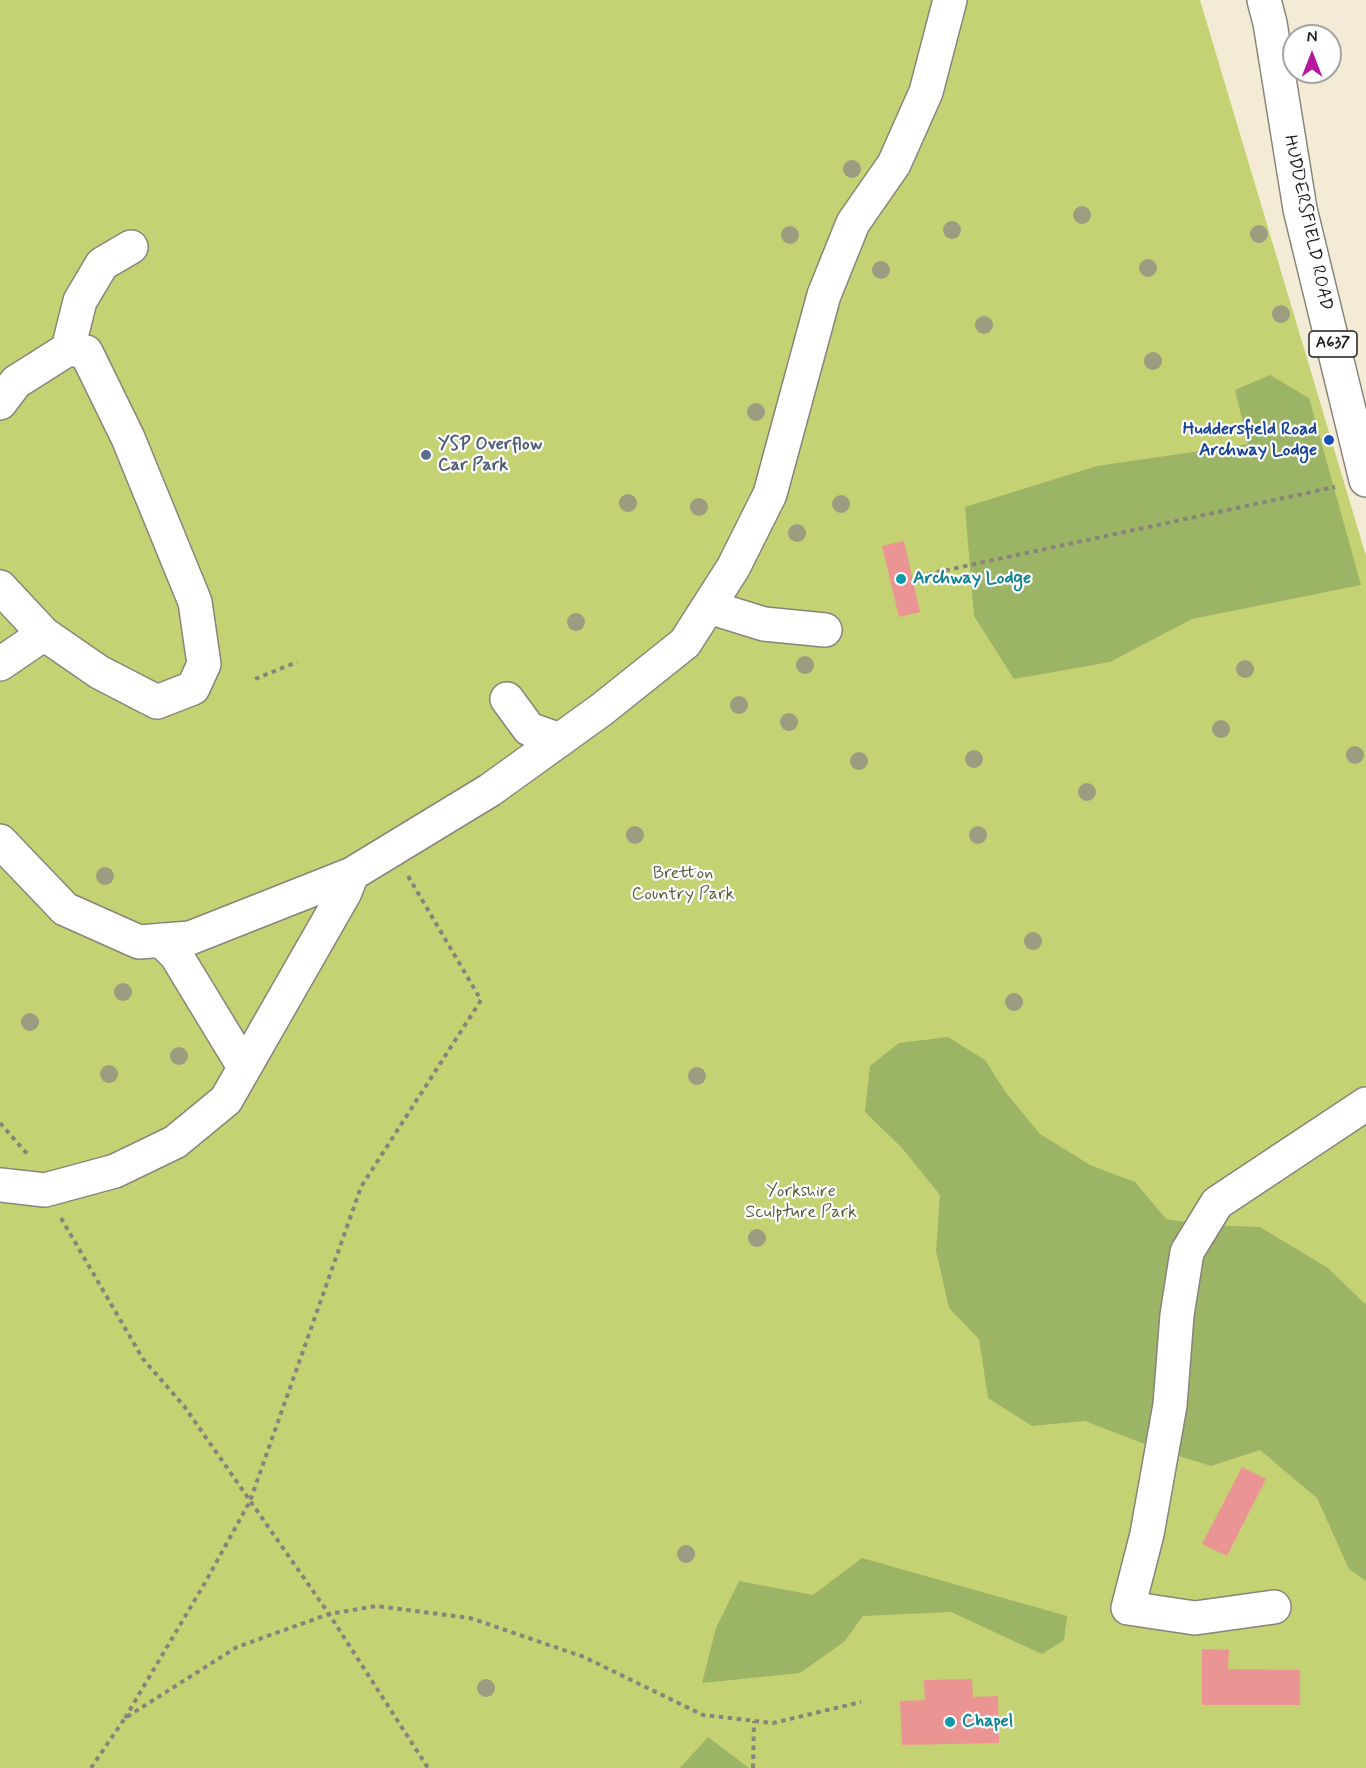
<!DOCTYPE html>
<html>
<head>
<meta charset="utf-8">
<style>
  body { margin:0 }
  #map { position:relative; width:1366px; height:1768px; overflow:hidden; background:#f3ebd6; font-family:Mynerve,sans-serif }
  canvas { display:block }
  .north { position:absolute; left:1282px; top:24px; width:60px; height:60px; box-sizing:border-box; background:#fff; border:2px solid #a4a4a4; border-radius:50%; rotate:0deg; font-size:16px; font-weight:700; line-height:24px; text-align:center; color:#1c1c1c }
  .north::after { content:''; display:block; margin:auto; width:21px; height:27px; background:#b5179e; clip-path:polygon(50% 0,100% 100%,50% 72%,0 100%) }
</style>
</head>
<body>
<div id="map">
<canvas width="1366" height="1768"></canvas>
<div class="north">N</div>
</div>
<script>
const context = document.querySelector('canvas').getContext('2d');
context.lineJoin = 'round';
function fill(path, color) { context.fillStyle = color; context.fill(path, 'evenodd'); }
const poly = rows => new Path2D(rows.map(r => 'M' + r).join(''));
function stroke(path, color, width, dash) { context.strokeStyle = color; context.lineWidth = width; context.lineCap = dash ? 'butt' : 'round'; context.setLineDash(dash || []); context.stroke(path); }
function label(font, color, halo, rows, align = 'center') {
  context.font = font + ' Mynerve,sans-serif'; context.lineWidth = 4.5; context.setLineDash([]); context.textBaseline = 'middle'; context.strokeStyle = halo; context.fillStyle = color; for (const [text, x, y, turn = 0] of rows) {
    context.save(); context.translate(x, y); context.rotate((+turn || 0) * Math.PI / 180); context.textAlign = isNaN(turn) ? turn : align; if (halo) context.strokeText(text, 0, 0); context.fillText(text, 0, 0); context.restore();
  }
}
fill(poly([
  [0,0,1200,0,1366,556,1366,1768,0,1768]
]), '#c5d274');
fill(poly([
  [1270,375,1309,398,1361,585,1192,619,1110,662,1014,679,974,616,965,507,1097,466,1248,444,1235,390],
  [948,1037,985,1060,1006,1093,1040,1134,1090,1165,1135,1182,1166,1219,1207,1225,1260,1227,1328,1268,1366,1305,1366,1581,1349,1569,1317,1498,1260,1450,1211,1466,1160,1450,1085,1421,1032,1426,988,1398,979,1339,949,1308,936,1251,940,1195,902,1148,865,1112,870,1066,899,1043],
  [862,1558,1067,1616,1064,1640,1042,1654,951,1612,863,1616,844,1642,800,1673,702,1683,716,1628,739,1581,813,1595],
  [708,1737,749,1768,680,1768]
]), '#9cb466');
fill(poly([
  [904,541,920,612,899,617,882,546],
  [1242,1467,1266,1479,1227,1556,1202,1544],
  [1202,1649,1229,1650,1228,1669,1300,1670,1300,1705,1202,1705],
  [972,1679,973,1697,998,1696,999,1743,902,1745,900,1701,925,1700,924,1680]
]), '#ea9594');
const minor = poly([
  [68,349,80,301,102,264,131,247],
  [0,403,16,382,68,349,86,352,128,438,195,602,204,664,193,688,157,702,99,672,44,634,0,587],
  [709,607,764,624,825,630],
  [0,664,44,634],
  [507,699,529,729,560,740],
  [0,841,65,909,139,942,190,938,352,874,490,790,601,710,685,643,733,568,770,494,824,295,853,223,894,164,926,92,950,0],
  [161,940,176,955,244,1067],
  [0,1185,45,1190,115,1171,175,1142,226,1100,345,892,352,874],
  [1274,1607,1195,1618,1128,1608,1147,1534,1170,1405,1177,1315,1187,1252,1217,1203,1366,1104]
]);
const highway = poly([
  [1264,0,1270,23,1300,209,1366,480]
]);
stroke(minor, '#888479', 36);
stroke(highway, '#888479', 36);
stroke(poly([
  [919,576,1335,487],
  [255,679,297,662],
  [0,1123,29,1156],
  [61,1218,143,1359,184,1406,329,1614,428,1768],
  [125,1718,206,1581,250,1501,361,1187,481,1000,408,876],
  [91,1768,125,1718,237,1647,329,1614,376,1606,470,1618,584,1657,703,1715,773,1723,861,1702],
  [753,1768,754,1721]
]), '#888479', 4, [4.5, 4.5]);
stroke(minor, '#fff', 33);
stroke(highway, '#fff', 33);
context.fillStyle = '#9d9c81';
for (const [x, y] of [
  [852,169],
  [1082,215],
  [952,230],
  [1259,234],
  [790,235],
  [1148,268],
  [881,270],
  [1281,314],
  [984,325],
  [1153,361],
  [756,412],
  [628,503],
  [841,504],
  [699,507],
  [797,533],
  [576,622],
  [805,665],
  [1245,669],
  [739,705],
  [789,722],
  [1221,729],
  [1355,755],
  [974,759],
  [859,761],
  [1087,792],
  [635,835],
  [978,835],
  [105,876],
  [1033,941],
  [123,992],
  [1014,1002],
  [30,1022],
  [179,1056],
  [109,1074],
  [697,1076],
  [757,1238],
  [686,1554],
  [486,1688]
]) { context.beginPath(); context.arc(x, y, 9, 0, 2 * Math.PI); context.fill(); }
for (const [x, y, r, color] of [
  [1329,440,6,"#1a4fb4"],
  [426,455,6,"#5c6f8a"],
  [901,579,6,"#0f9aa8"],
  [950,1722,6,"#0f9aa8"]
]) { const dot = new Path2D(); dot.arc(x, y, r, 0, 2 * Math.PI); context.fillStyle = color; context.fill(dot); stroke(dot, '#fff', 2); }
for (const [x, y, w] of [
  [1333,344,48]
]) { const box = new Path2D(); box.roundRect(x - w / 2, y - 13, w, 26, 4.5); context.fillStyle = '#fff'; context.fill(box); stroke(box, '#1c1c1c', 1.5); }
label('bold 16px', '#1c1c1c', null, [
  ["A637",1333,344]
]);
label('18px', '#1c1c1c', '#fff', [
  ["HUDDERSFIELD ROAD",1307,223,78]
]);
label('bold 18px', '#164399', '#fff', [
  ["Huddersfield Road",1317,430],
  ["Archway Lodge",1317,451]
], 'right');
label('bold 18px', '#4e5e75', '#fff', [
  ["YSP Overflow",438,445],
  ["Car Park",438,466]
], 'left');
label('bold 18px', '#0d838f', '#fff', [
  ["Archway Lodge",913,579],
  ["Chapel",962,1722]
], 'left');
label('18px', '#575c3b', '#fff', [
  ["Bretton",683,874],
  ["Country Park",683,895],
  ["Yorkshire",801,1192],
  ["Sculpture Park",801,1213]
]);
</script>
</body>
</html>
